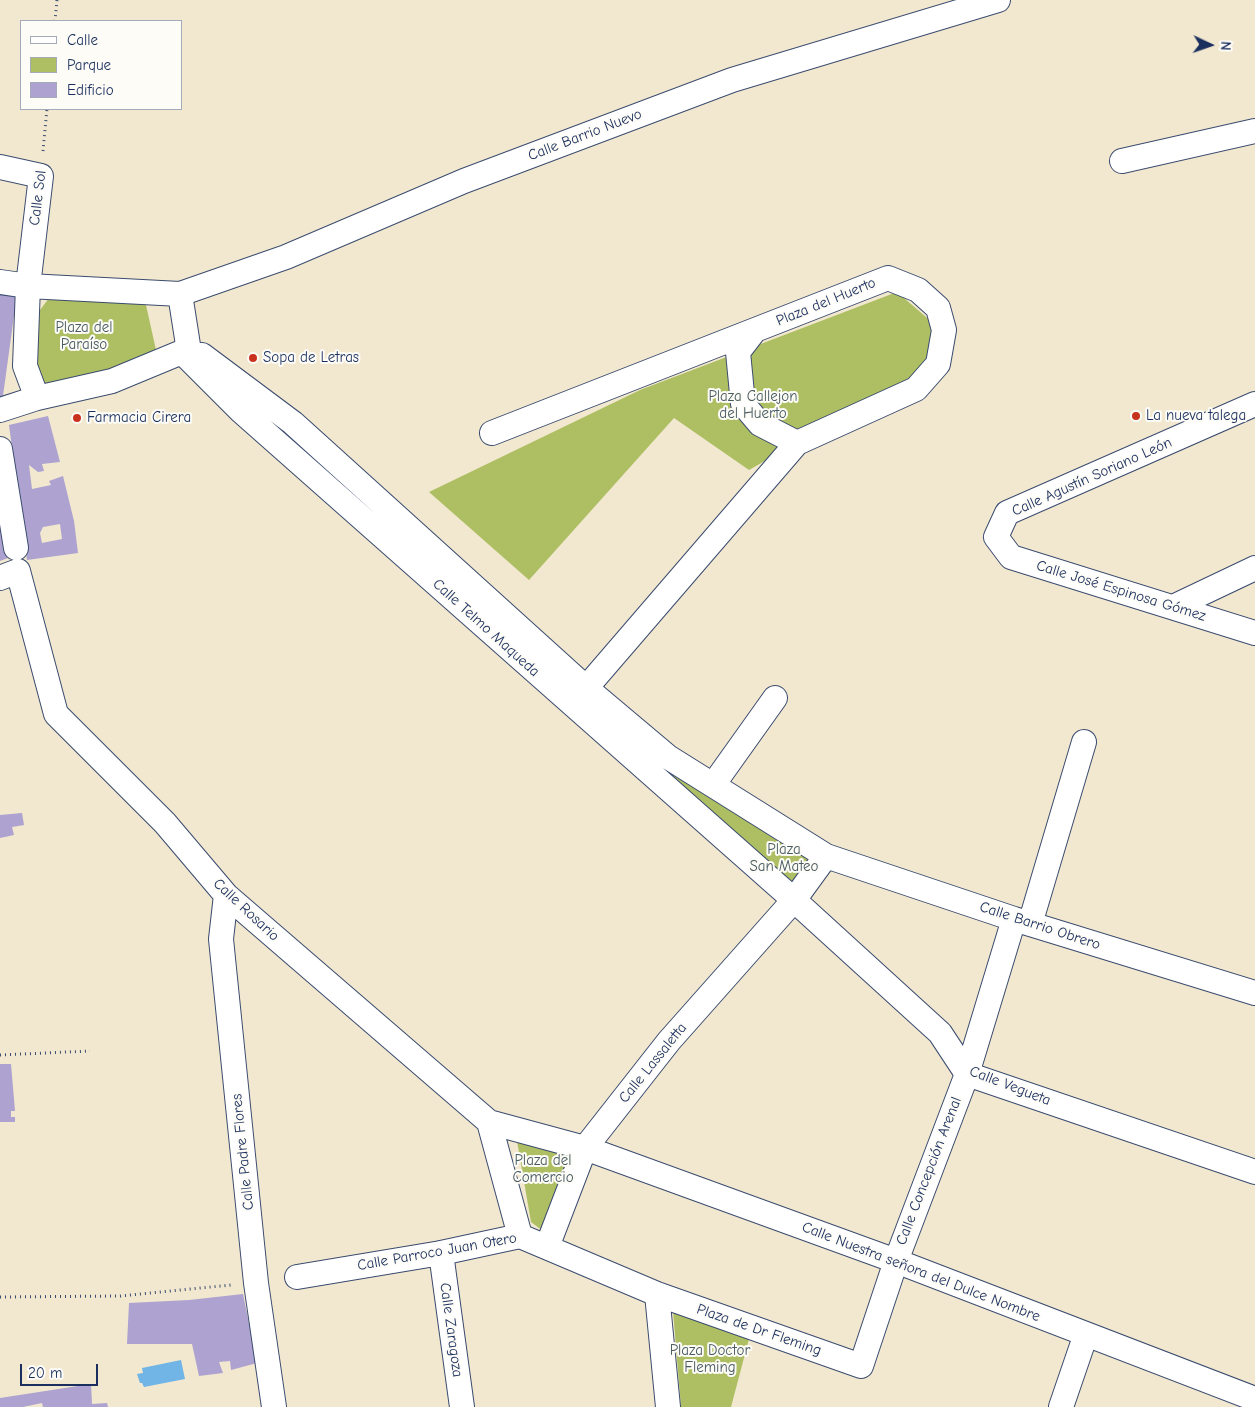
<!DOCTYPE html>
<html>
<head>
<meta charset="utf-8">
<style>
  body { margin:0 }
  #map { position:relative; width:1255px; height:1407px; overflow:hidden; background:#f1e8cf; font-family:"Comic Neue",sans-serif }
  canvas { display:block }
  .legend { position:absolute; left:20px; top:20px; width:162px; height:90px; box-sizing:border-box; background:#fdfcf7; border:1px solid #a3aaba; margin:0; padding:6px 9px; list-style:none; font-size:15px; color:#1b2f5e }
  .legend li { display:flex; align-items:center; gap:10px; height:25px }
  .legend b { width:25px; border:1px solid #a3aaba }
  .north { position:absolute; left:1185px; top:20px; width:50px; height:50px; -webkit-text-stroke:4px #fdfcf7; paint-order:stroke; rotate:93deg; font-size:14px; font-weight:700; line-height:20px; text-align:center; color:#1b2f5e }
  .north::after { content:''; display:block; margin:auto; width:18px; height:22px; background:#1b2f5e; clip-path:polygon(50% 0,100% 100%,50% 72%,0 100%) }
  .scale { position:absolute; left:20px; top:1364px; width:78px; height:22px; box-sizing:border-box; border:2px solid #1b2f5e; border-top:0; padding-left:6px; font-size:15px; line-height:18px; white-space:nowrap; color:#1b2f5e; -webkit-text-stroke:4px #fdfcf7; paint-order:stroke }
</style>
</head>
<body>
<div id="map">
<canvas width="1255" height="1407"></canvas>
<ul class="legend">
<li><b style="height:6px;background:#fff"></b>Calle</li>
<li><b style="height:14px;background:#aebf63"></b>Parque</li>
<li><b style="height:14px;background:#ada2d0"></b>Edificio</li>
</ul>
<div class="north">N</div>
<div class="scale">20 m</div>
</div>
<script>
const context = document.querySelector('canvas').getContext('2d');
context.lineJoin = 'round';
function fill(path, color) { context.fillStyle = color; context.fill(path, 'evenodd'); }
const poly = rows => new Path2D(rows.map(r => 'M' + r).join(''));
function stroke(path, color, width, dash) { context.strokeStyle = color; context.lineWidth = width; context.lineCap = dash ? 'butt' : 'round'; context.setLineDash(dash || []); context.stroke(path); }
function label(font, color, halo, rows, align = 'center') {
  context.font = font + ' "Comic Neue",sans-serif'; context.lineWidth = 4; context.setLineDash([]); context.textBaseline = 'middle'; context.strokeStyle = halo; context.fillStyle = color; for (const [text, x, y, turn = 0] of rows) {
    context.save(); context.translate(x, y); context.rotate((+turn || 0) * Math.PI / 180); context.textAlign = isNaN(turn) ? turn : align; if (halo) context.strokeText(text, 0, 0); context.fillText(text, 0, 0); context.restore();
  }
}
fill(poly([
  [897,292,933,323,930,373,847,414,749,470,674,418,529,580,429,492,640,390],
  [135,297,146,305,156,350,143,364,57,388,42,382,34,372,40,310,49,298],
  [673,765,812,855,790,889,667,782],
  [517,1141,570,1156,543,1231,531,1222],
  [673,1311,749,1339,731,1407,681,1407]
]), '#aebf63');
fill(poly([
  [181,1360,185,1379,144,1387,142,1383,140,1383,137,1374,143,1373,142,1368]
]), '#71b4e6');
fill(poly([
  [0,291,17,294,2,403,0,404],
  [48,416,60,462,42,464,44,471,38,472,29,465,32,489,51,485,49,481,63,476,74,521,78,553,27,560,9,425],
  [60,524,62,539,42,543,40,533,43,527],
  [0,518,8,558,0,561],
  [22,813,24,825,12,827,14,835,0,838,0,815],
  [0,1064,11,1064,15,1111,11,1111,11,1117,15,1117,15,1122,0,1122],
  [243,1294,257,1363,231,1370,230,1361,219,1362,223,1373,199,1376,192,1344,127,1344,129,1303,189,1300],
  [91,1384,92,1404,107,1403,108,1407,43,1407,42,1403,23,1407,0,1407,0,1398]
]), '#ada2d0');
const street = poly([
  [1122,161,1255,131],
  [0,167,41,176,28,286,0,282],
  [180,294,286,257,464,181,732,80,998,0],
  [182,352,241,411,794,900,940,1033,967,1074,1255,1172],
  [202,355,293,423,586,688,668,757,826,856,1014,919,1255,993],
  [1255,404,1007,513,996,537,1011,557,1255,633],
  [0,410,37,398,112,381,182,352,188,345,180,294,28,286,25,366,37,398],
  [492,433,755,330],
  [0,449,16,548],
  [0,578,18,571,56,714,165,823,226,895,489,1122,585,1148,896,1261,1255,1399],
  [1173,607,1255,568],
  [586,688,797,443,916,389,938,364,944,330,938,308,918,290,888,278,755,330,738,352,743,404,760,424,797,443],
  [713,785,775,698],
  [226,895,221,939,256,1283,274,1407],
  [1030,924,1084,742],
  [489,1122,520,1236],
  [547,1247,585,1148,669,1041,794,900,826,856],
  [441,1253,462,1407],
  [297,1277,441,1253,520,1236,657,1294,861,1366,896,1261,967,1074,1014,919],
  [657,1294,668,1407],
  [1061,1407,1086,1334]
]);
stroke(street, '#3b4b6f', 26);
stroke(poly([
  [55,21,57,0],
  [43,151,47,109],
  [0,1055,90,1051],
  [0,1297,120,1296,231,1285]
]), '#3b4b6f', 3, [1, 4]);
stroke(street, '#fff', 24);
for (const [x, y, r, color] of [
  [253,358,5,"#c8321e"],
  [1136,416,5,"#c8321e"],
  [77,418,5,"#c8321e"]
]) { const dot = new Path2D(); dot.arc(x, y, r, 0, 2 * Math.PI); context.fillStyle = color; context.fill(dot); stroke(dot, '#fdfcf7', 2); }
label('15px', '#1b2f5e', '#fdfcf7', [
  ["Calle Barrio Nuevo",585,135,-21],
  ["Calle Sol",38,198,-83],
  ["Plaza del Huerto",826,302,-22],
  ["Calle Agustín Soriano León",1092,477,-24],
  ["Calle José Espinosa Gómez",1121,591,17],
  ["Calle Telmo Maqueda",486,628,42],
  ["Calle Rosario",246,910,43],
  ["Calle Barrio Obrero",1040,926,18],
  ["Calle Lassaletta",653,1063,-51],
  ["Calle Vegueta",1010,1086,21],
  ["Calle Padre Flores",243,1152,-96],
  ["Calle Concepción Arenal",929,1171,-69],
  ["Calle Parroco Juan Otero",437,1252,-10],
  ["Calle Nuestra señora del Dulce Nombre",921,1272,21],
  ["Calle Zaragoza",451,1330,82],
  ["Plaza de Dr Fleming",759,1330,19]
]);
label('15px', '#475a60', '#fdfcf7', [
  ["Plaza del",84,328],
  ["Paraíso",84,345],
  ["Plaza Callejon",753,397],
  ["del Huerto",753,414],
  ["Plaza",784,850],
  ["San Mateo",784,867],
  ["Plaza del",543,1161],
  ["Comercio",543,1178],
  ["Plaza Doctor",710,1351],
  ["Fleming",710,1368]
]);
label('15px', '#1b2f5e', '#fdfcf7', [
  ["Sopa de Letras",263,358],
  ["La nueva talega",1146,416],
  ["Farmacia Cirera",87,418]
], 'left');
</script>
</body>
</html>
